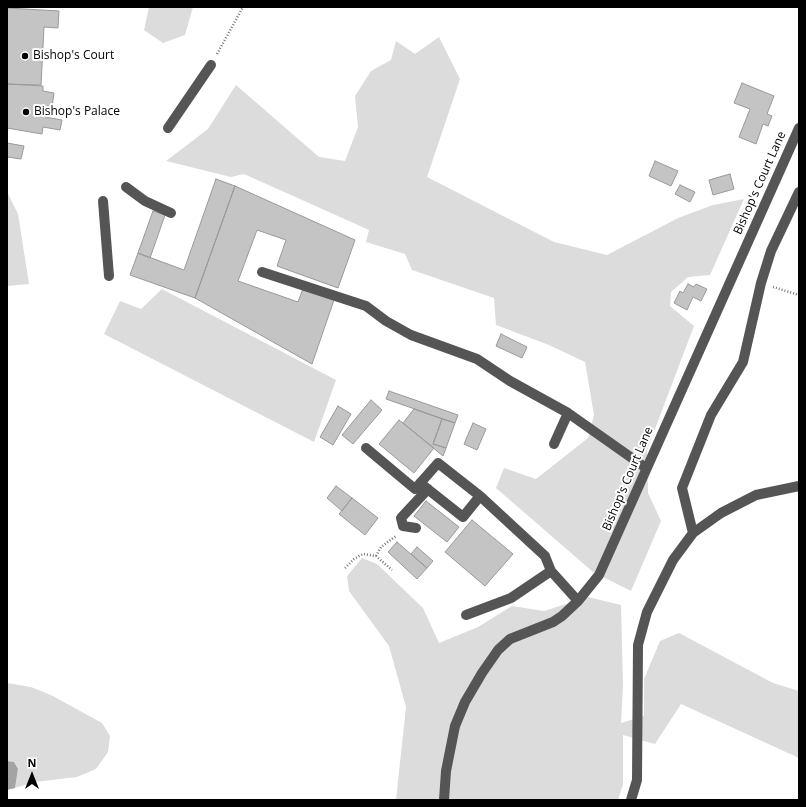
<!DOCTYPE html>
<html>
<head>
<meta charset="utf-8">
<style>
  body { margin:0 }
  #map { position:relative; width:806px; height:807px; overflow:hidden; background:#fff; font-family:"Open Sans",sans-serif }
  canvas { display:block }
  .frame { position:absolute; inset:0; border:8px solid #000; pointer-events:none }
  .north { position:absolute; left:12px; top:755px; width:40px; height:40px; -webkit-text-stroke:3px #fff; paint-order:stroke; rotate:0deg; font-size:11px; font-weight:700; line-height:16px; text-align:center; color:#000 }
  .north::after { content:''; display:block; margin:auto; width:14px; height:18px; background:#000; clip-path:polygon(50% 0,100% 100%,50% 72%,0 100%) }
</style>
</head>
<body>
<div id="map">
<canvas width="806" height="807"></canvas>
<div class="frame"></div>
<div class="north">N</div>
</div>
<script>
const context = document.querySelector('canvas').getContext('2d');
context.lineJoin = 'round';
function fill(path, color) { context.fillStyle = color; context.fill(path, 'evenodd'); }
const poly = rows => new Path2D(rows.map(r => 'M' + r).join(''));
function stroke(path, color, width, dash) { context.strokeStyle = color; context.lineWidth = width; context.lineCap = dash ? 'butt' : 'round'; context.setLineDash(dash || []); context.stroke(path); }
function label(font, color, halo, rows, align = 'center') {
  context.font = font + ' "Open Sans",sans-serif'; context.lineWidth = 4; context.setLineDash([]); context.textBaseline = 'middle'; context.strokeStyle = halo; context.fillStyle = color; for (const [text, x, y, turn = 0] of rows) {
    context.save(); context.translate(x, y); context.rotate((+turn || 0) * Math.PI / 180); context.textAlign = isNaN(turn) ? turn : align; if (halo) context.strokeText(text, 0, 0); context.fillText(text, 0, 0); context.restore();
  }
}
fill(poly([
  [149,7,193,7,185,35,163,43,144,30],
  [439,37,460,79,427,177,554,242,607,255,678,218,713,205,744,199,710,275,688,277,671,292,670,306,694,326,647,450,648,493,661,521,631,591,593,572,496,488,504,468,536,479,588,438,594,415,585,362,549,345,496,325,494,298,412,270,405,254,366,242,369,230,244,174,231,177,166,161,208,129,236,85,319,157,345,161,358,127,355,96,371,71,391,60,396,41,415,54],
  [7,192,18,214,29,284,7,286],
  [162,289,336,380,314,442,104,334,120,301,141,309],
  [362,558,377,564,423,608,439,643,478,627,512,606,544,611,588,597,621,605,623,685,621,723,644,716,644,679,660,641,679,633,773,683,799,691,799,758,681,704,655,744,623,735,623,784,618,800,396,800,406,707,389,646,349,591,347,576],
  [7,683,31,687,51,695,102,723,110,736,108,752,96,769,77,777,35,782,15,788,18,769,14,762,7,761]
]), '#dcdcdc');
fill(poly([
  [7,761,14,762,18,769,15,788,7,790]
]), '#a3a3a3');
const building = poly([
  [7,8,59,11,58,28,44,27,41,85,7,84,7,8],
  [742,83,774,96,767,114,772,116,768,126,763,124,756,144,739,137,750,109,734,103,742,83],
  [7,84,43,86,43,91,54,93,52,107,47,106,45,117,62,120,60,130,43,127,42,134,7,128,7,84],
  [7,143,24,146,21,159,7,157,7,143],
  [655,161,678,171,671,186,649,176,655,161],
  [730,174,734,189,713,195,709,180,730,174],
  [216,179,235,186,195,298,130,275,138,253,184,270,216,179],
  [680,185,695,192,690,202,675,194,680,185],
  [235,186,355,240,338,288,277,266,286,240,257,230,238,281,298,302,304,286,335,297,312,364,195,298,235,186],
  [153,211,165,215,150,258,138,253,153,211],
  [688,284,694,287,696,284,707,289,701,301,693,297,687,310,674,303,680,291,683,293,688,284],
  [501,334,527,347,522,358,496,346,501,334],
  [389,391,458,415,455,423,386,399,389,391],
  [371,400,382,410,353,444,342,435,371,400],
  [338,406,351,414,333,445,320,437,338,406],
  [414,409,442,419,433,444,446,448,443,456,403,423,414,409],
  [442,419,455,423,446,448,433,444,442,419],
  [399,420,434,448,414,473,379,444,399,420],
  [473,423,486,429,477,450,464,444,473,423],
  [336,486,352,498,342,511,327,498,336,486],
  [352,498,378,518,365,535,339,514,352,498],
  [426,501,459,527,447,542,414,516,426,501],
  [472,520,513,554,485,586,445,552,472,520],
  [397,542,427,568,417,579,388,552,397,542],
  [417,547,433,561,427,568,411,554,417,547]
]);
fill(building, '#c4c4c4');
stroke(building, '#999', 1);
stroke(poly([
  [217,54,243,7],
  [773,287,799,295],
  [376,556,381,547,396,536],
  [345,568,354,559,363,554,376,556,392,570]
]), '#777', 2.5, [1, 2]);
stroke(poly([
  [168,128,211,65],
  [126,187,145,201,171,213],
  [103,201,109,276],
  [262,272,366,306,386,321,411,335,477,359,510,381,568,413,646,468],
  [554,444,568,413],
  [366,448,415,489,438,463,480,496,545,556,551,571,578,601],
  [420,483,463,517,480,496],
  [416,528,403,526,401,518,428,489],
  [693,533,682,488,711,415,743,362,761,283,771,251,799,192],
  [466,615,511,598,551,571],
  [444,800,446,771,455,726,465,702,482,673,498,650,510,639,553,622,562,616,578,601,599,575,799,128],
  [631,800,637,780,638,645,647,612,673,560,693,533,721,513,756,495,799,486]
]), '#555', 10);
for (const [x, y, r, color] of [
  [25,56,4,"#000"],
  [26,112,4,"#000"]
]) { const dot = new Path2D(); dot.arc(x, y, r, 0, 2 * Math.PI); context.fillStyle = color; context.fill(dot); stroke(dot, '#fff', 1.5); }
label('12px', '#000', '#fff', [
  ["Bishop's Court",33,56],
  ["Bishop's Palace",34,112]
], 'left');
label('12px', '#000', '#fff', [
  ["Bishop's Court Lane",760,183,-66],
  ["Bishop's Court Lane",628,479,-67]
]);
</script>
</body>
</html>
